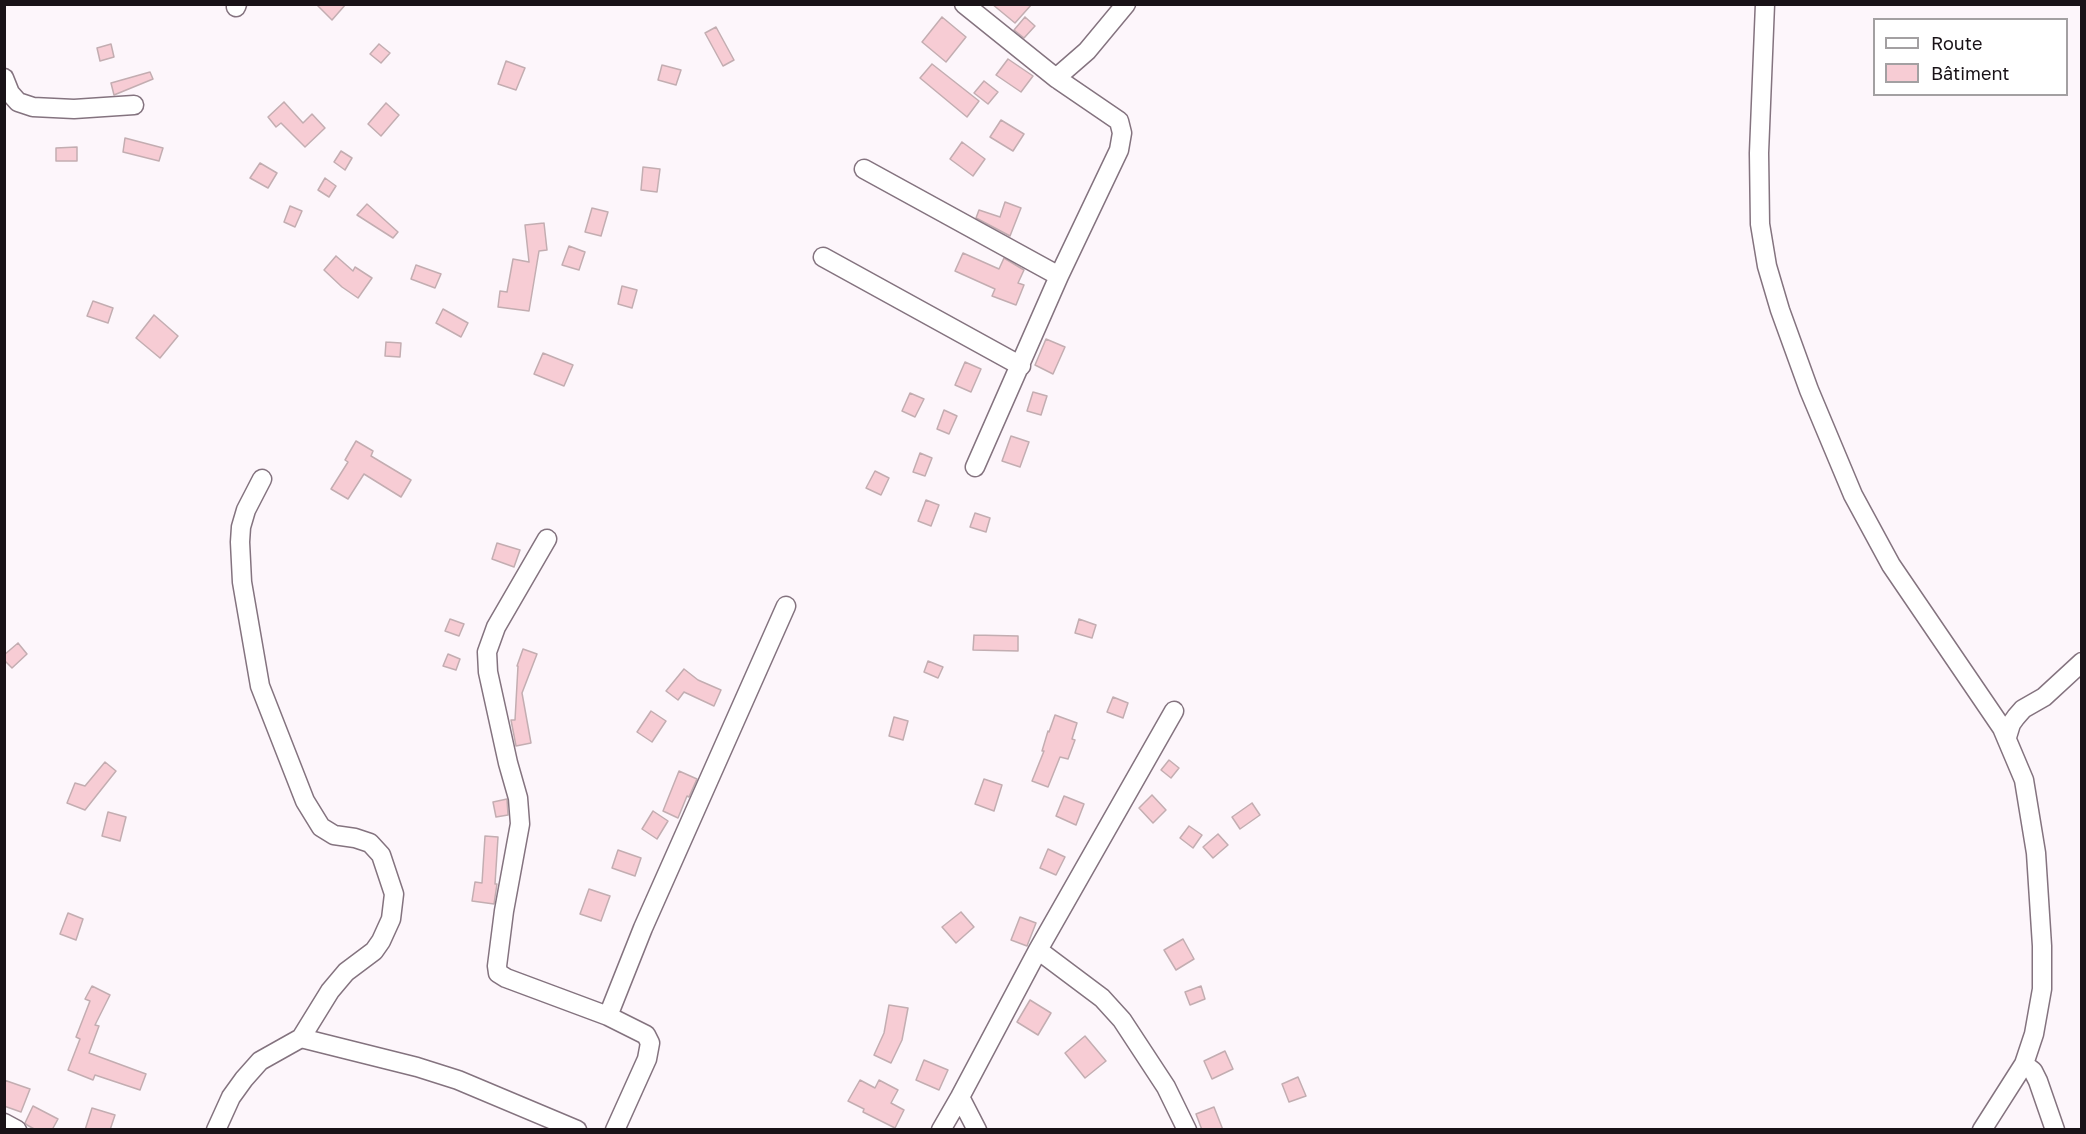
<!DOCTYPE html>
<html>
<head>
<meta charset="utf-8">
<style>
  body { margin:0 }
  #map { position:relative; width:2086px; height:1134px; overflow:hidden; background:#fdf6fb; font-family:"Golos Text",sans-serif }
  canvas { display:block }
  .frame { position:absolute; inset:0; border:6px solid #191217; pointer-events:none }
  .legend { position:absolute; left:1873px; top:18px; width:195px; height:78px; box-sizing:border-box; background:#fff; border:2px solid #a3a0a2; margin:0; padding:8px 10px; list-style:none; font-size:18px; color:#191217 }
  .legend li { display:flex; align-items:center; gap:12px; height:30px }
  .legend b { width:30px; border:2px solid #a3a0a2 }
</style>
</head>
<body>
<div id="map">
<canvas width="2086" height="1134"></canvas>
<div class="frame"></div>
<ul class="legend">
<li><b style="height:8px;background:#fff"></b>Route</li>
<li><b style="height:16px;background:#f7ccd4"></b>Bâtiment</li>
</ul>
</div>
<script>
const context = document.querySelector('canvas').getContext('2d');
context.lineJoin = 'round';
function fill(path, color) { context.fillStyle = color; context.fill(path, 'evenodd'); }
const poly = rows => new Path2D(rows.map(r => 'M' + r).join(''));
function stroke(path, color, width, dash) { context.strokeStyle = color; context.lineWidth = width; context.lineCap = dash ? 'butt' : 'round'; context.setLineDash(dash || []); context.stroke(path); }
const building = poly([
  [316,4,346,4,332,20,316,4],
  [992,4,1032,4,1015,23,992,4],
  [942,17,966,37,946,62,922,42,942,17],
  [1025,17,1035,26,1024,38,1014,30,1025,17],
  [716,27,734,60,723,66,705,33,716,27],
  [111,44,114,57,100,61,97,48,111,44],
  [379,44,390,53,381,63,370,54,379,44],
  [1008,59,1033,76,1021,92,996,75,1008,59],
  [506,61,525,68,516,90,498,84,506,61],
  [932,64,979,101,967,117,920,78,932,64],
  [662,65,681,70,676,85,658,80,662,65],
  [150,72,153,79,114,95,111,83,150,72],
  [984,81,998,92,988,104,974,93,984,81],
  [284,102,303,123,312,114,325,128,305,147,281,123,276,127,268,117,284,102],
  [386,103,399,115,381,136,368,124,386,103],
  [1001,120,1024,134,1013,151,990,137,1001,120],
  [125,138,163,148,159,161,123,152,125,138],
  [962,142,985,159,973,176,950,159,962,142],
  [77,147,77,161,56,161,56,148,77,147],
  [341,151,352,158,345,170,334,162,341,151],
  [260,163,277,173,268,188,250,178,260,163],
  [643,167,660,169,657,192,641,190,643,167],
  [325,178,336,186,329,197,318,190,325,178],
  [1005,202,1021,208,1010,236,976,218,979,210,1000,217,1005,202],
  [367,204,398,232,393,238,357,215,367,204],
  [290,206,302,211,295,227,284,222,290,206],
  [592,208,608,212,601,236,585,232,592,208],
  [544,223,547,250,539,251,529,311,498,307,500,291,507,292,513,259,529,262,525,225,544,223],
  [569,246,585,252,579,270,562,265,569,246],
  [963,253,999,269,1004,258,1024,270,1018,283,1024,285,1016,305,992,296,995,289,955,271,963,253],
  [336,256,353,271,355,267,372,278,358,298,342,287,324,270,336,256],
  [416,265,441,274,435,288,411,279,416,265],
  [622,286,637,290,632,308,618,304,622,286],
  [93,301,113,308,108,323,87,316,93,301],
  [443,309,468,323,461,337,436,323,443,309],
  [154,315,178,336,160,358,136,338,154,315],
  [1046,339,1065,347,1053,374,1035,365,1046,339],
  [386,342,401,343,400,357,385,356,386,342],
  [543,353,573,365,564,386,534,374,543,353],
  [965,362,981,369,971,392,955,385,965,362],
  [1033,392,1047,396,1041,415,1027,411,1033,392],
  [910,393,924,399,915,417,902,411,910,393],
  [944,410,957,416,949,434,937,429,944,410],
  [1011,436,1029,442,1020,467,1002,461,1011,436],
  [356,441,373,451,371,456,411,480,401,497,364,474,348,499,331,489,348,462,345,460,356,441],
  [920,453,932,458,925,476,913,472,920,453],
  [875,471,889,478,881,495,866,488,875,471],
  [926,500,939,505,931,526,918,521,926,500],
  [975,513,990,518,986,532,970,527,975,513],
  [497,543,520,550,514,567,492,559,497,543],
  [450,619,464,624,459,636,445,631,450,619],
  [1079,619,1096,625,1092,638,1075,633,1079,619],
  [974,635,1018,636,1018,651,973,650,974,635],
  [18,643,27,654,12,668,4,660,4,655,18,643],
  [523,649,537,654,522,693,531,743,516,746,511,720,515,720,518,666,517,666,523,649],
  [448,654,460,659,456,670,443,666,448,654],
  [928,661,943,667,938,678,924,672,928,661],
  [684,669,698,680,721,690,714,706,684,692,678,700,666,691,684,669],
  [1113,697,1128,703,1123,718,1107,712,1113,697],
  [651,711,666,721,652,742,637,732,651,711],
  [1055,715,1077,723,1072,739,1075,740,1068,759,1060,757,1048,787,1032,781,1044,751,1042,751,1048,731,1049,732,1055,715],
  [894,717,908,721,903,740,889,736,894,717],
  [1169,760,1179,768,1171,778,1161,770,1169,760],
  [105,762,116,771,85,810,67,803,75,783,85,786,105,762],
  [679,771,697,779,689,797,687,796,678,818,663,811,679,771],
  [984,779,1002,785,994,811,975,804,984,779],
  [1152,795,1166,810,1153,823,1139,808,1152,795],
  [1064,796,1084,804,1076,825,1056,816,1064,796],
  [507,799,508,815,496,817,493,802,507,799],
  [1252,803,1260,815,1240,829,1232,817,1252,803],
  [653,811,668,821,657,839,642,829,653,811],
  [108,812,126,817,120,841,102,836,108,812],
  [1189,826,1202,835,1193,848,1180,838,1189,826],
  [1218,834,1228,845,1213,858,1203,847,1218,834],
  [485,836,498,837,495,884,497,884,494,904,472,901,475,882,482,883,485,836],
  [1048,849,1065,857,1056,875,1040,868,1048,849],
  [618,850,641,858,635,876,612,868,618,850],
  [589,889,610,896,601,921,580,914,589,889],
  [961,912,974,927,956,943,942,927,961,912],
  [68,913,83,919,76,940,60,934,68,913],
  [1020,917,1036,923,1027,946,1011,940,1020,917],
  [1183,939,1194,959,1176,970,1164,950,1183,939],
  [92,986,110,995,95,1025,99,1026,89,1053,146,1074,140,1090,95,1075,93,1080,68,1070,80,1039,76,1037,90,1001,85,999,92,986],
  [1201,986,1205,999,1190,1005,1185,992,1201,986],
  [1030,1000,1051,1013,1038,1035,1017,1022,1030,1000],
  [889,1005,908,1008,902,1040,891,1063,874,1055,884,1033,889,1005],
  [1085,1036,1106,1061,1085,1078,1065,1053,1085,1036],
  [1225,1051,1233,1069,1212,1079,1204,1061,1225,1051],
  [924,1060,948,1070,939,1090,916,1080,924,1060],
  [1298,1077,1306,1096,1289,1102,1282,1084,1298,1077],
  [4,1080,30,1089,21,1112,4,1106,4,1080],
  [860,1080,875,1088,879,1080,898,1090,891,1103,904,1110,895,1128,863,1112,864,1109,848,1101,860,1080],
  [33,1106,58,1119,52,1130,36,1130,27,1125,25,1123,33,1106],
  [1214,1107,1223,1130,1202,1130,1196,1114,1214,1107],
  [92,1108,115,1115,110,1130,85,1130,92,1108]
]);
fill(building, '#f7ccd4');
stroke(building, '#c3adb1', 1.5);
const street = poly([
  [964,4,1056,78,1119,121,1122,133,1119,150,1059,276,975,467],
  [1765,4,1759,153,1760,224,1767,266,1780,310,1809,390,1853,495,1891,565,2002,728,2024,780,2036,853,2042,946,2042,989,2034,1034,2024,1064,1982,1130],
  [236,7,237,4],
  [4,78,10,93,18,102,33,107,74,109,134,105],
  [1056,78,1087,51,1126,4],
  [864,169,1059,276],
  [823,257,1021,366],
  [262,479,246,510,241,527,240,542,242,582,260,686,305,801,321,827,334,835,355,838,370,843,381,855,394,894,391,919,381,941,374,951,346,972,330,991,301,1038],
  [547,539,496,627,487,652,488,672,508,763,518,798,520,824,504,911,497,966,498,973,506,978,608,1016,646,1035,650,1043,647,1059,615,1130],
  [2007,737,2011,724,2016,717,2023,709,2044,697,2082,662],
  [1038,950,1102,998,1122,1020,1166,1087,1187,1130],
  [608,1016,643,928,786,606],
  [2024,1064,2033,1071,2038,1081,2055,1130],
  [960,1097,977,1130],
  [4,1123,17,1130],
  [216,1130,231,1097,244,1079,260,1061,301,1038,417,1067,458,1080,577,1130],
  [941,1130,960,1097,1038,950,1174,711]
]);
stroke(street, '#84737f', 21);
stroke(street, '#fff', 18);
</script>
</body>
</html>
